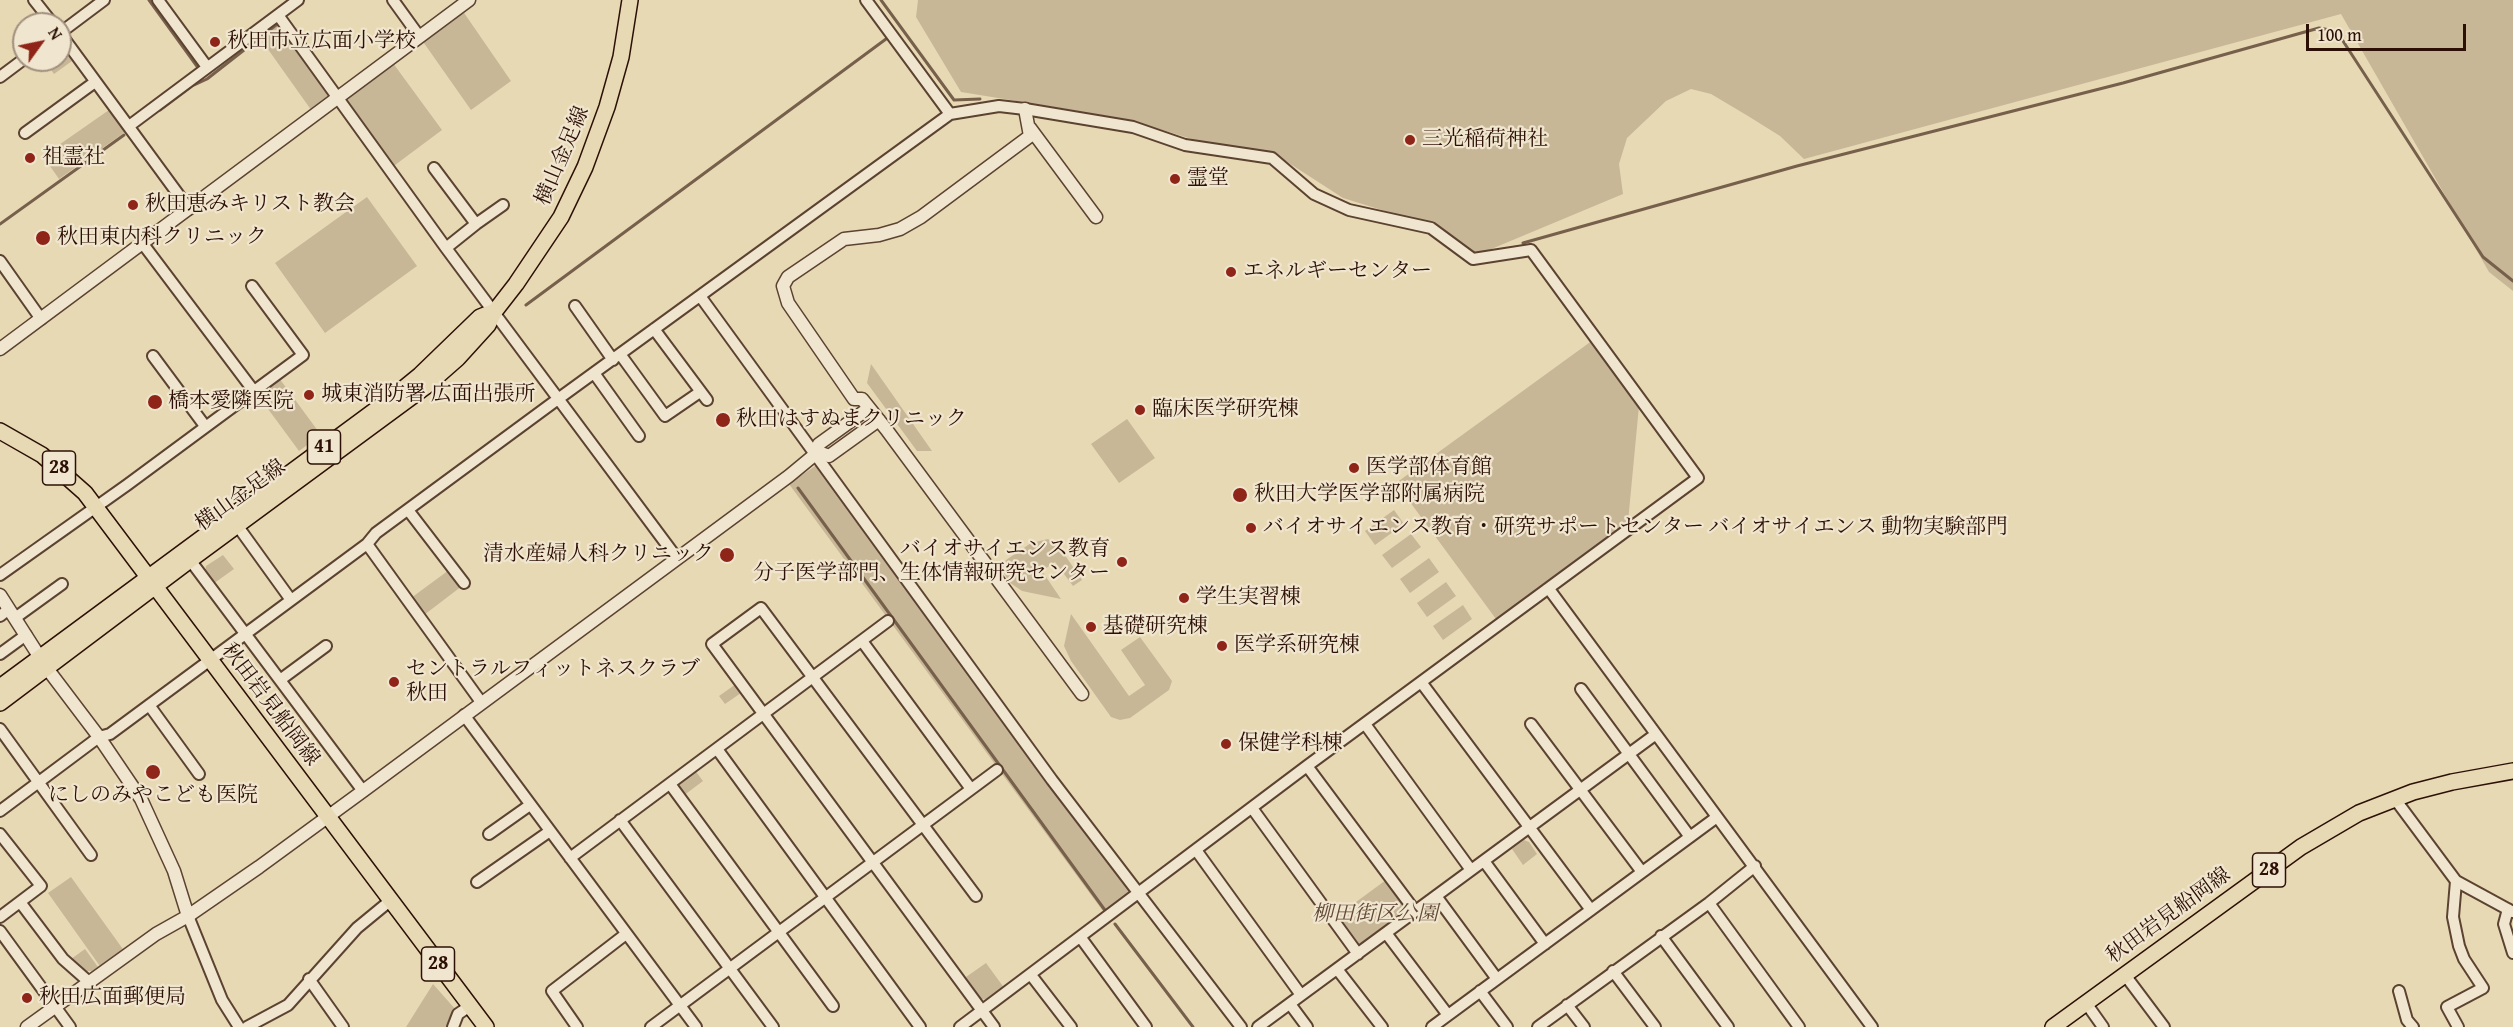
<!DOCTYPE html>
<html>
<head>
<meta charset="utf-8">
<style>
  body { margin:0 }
  #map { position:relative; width:2513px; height:1027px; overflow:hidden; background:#e8d9b5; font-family:"Gentium Book Plus",serif }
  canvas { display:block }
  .north { position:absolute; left:12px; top:12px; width:60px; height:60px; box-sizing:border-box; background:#f0e6cf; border:2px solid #a2907e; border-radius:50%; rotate:57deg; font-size:16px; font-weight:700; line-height:24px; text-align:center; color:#2d1005 }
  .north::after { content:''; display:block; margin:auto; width:21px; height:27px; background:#8f2418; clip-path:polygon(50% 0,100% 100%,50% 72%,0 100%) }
  .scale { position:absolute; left:2306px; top:24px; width:160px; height:27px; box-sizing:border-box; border:3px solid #2d1005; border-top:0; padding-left:8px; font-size:18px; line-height:21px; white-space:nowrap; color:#2d1005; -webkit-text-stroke:4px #f0e6cf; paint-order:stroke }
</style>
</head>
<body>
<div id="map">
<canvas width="2513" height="1027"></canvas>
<div class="north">N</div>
<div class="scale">100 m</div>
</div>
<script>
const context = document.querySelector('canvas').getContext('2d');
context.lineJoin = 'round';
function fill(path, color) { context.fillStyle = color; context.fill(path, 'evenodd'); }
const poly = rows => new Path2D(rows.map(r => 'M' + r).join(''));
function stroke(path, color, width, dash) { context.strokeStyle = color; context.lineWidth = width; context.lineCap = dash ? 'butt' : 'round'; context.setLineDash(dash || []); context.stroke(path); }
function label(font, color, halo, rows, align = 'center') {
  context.font = font + ' "Gentium Book Plus","Noto Serif JP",serif'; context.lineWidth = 4.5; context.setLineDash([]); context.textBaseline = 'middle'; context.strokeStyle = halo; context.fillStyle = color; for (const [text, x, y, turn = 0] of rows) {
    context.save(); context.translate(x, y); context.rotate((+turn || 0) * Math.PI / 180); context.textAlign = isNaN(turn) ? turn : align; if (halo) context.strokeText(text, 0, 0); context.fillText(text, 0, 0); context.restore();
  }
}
fill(poly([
  [918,0,2513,0,2513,291,2489,272,2341,14,1804,159,1780,136,1748,116,1711,94,1691,89,1666,101,1627,138,1619,164,1623,194,1477,255,1417,221,1343,198,1278,156,1195,140,1146,125,1066,109,961,92,916,17],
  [460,7,511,81,471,110,419,36],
  [280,13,336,98,390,59,442,130,391,168,336,98,314,114,255,31],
  [60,46,72,61,54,74,44,60,60,60],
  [109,110,125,132,59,179,43,156],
  [367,197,417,266,325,333,275,263],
  [1593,340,1639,406,1628,522,1496,619,1396,483],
  [871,364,932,451,917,451,867,383],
  [279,378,321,435,299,451,257,394],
  [1127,419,1155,458,1119,483,1091,444],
  [818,464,1139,894,1108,918,789,484],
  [1394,510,1404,524,1375,545,1365,531],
  [1411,534,1421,547,1392,568,1382,555],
  [1048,539,1058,545,1082,580,1073,586,1055,562,1042,571,1061,599,1022,591,1009,582,1002,569,1006,560,1031,543],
  [223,555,234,569,213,584,205,572,206,566],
  [1429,558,1439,572,1410,593,1400,579],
  [449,570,462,586,424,615,411,598],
  [1446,582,1456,596,1427,617,1417,603],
  [1463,605,1472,619,1443,640,1433,626],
  [1071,614,1129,696,1145,685,1121,650,1140,637,1172,681,1169,690,1130,718,1120,720,1111,717,1071,661,1064,646],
  [736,684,741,693,725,704,719,696],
  [694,769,703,781,683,796,675,784],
  [1524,840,1529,842,1537,854,1523,865,1512,849],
  [71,877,125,952,102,969,48,893],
  [1390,877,1415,911,1358,954,1333,919],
  [85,949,98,967,92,971,85,971,71,959],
  [986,963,1005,989,989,1000,981,999,966,977],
  [433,984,456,1010,451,1027,406,1027]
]), '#c8b797');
stroke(poly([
  [149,0,199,69],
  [881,0,954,100,980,99],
  [160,110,192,86,207,79,276,25],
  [0,224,124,135],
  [1523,243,1797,166,2123,83,2319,28,2330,30,2343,41,2483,257,2513,281],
  [526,305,886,39],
  [798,488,1107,913],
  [1115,924,1193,1027]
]), '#77604b', 3);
const minor = poly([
  [34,0,53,24],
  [158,0,207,67],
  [393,0,419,36],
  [866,0,950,114],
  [278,15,446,248,676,557],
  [60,33,189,209],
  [60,33,104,0],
  [0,77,24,59],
  [129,126,298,0],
  [25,133,95,82],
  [434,168,476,224,446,248],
  [476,224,503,205],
  [143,244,253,390],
  [0,261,41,319],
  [700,296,1052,780,1241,1027],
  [575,306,613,360],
  [654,329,707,400],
  [620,354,665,416,700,392],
  [153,356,205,426],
  [594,373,639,436],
  [408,510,464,583],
  [234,521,291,600],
  [367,544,481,702],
  [187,556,363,791],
  [0,575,127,485,303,355,252,286],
  [1549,589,1872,1027],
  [0,616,9,609],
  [15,618,62,584],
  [862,641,971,789],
  [0,654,26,635],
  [280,680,326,646],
  [1421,682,1591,910],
  [1581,689,1690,837],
  [149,705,199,774],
  [464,715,696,1027],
  [1365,724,1471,870],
  [1531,724,1642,872],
  [0,729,91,855],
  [717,749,920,1027],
  [1307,766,1415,911],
  [670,784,833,1006],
  [2395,799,2456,881,2513,912],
  [1252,808,1358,954],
  [0,811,99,737,110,734,367,544,376,533,558,399,950,114,999,106,1025,109,1133,127,1185,145,1272,158,1314,194,1349,210,1431,228,1473,259,1531,250,1698,478,1307,766,960,1027],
  [620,820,773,1027],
  [0,834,41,886,0,917],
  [489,834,530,805],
  [1196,850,1301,995],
  [570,858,888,621],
  [1484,861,1545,944],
  [2456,881,2453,917,2459,946,2464,959,2483,988,2447,1007,2458,1027],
  [477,882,550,831],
  [976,896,761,608,712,644,994,1027],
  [1436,896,1497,979],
  [20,902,63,959,89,982],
  [1709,903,1799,1027],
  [2508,909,2504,924,2513,953],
  [188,916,222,1000,239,1027],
  [0,931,70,1027],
  [1386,933,1448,1015],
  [1661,936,1728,1027],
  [1081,938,1146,1027],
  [1337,969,1382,1027],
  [1613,971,1655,1027],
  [1031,975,1071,1027],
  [2125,975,2164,1027],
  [309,979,343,1027],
  [1480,991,1507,1027],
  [2399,991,2407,1020,2413,1027],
  [2086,1003,2103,1027],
  [1290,1004,1307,1027],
  [1567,1005,1584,1027],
  [247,1027,288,1005,357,928,391,900],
  [453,1027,458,1014,470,1006],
  [577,1027,552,991,626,934],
  [651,1027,997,770],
  [1258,1027,1656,734],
  [1432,1027,1717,817],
  [1538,1027,1709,903,1755,866]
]);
const tertiary = poly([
  [1025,109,1030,136,921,217,900,229,879,235,844,239,788,277,783,286,788,303,854,399,862,399,886,429,1082,694],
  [1030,128,1096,217],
  [0,349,469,0],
  [818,452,829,456,879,420],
  [0,595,46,667,99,737,141,799,174,871,188,916],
  [27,1027,156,934,188,916,259,867,363,791,789,476,818,452,816,449,819,444,869,408]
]);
const primary = poly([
  [0,431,42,455,85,493,486,1027],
  [0,687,393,397,420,375,480,317,495,311],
  [0,703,190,560,425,387,458,358,488,325,495,311,516,284,561,217,585,167,607,107,621,57,630,0],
  [2053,1027,2301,847,2359,813,2413,792,2452,782,2513,771]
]);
stroke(minor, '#5c4231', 14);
stroke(tertiary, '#5c4231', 15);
stroke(primary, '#2d1005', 18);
stroke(minor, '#f0e6cf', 10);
stroke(tertiary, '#f0e6cf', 12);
stroke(primary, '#e8d9b5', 15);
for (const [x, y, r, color] of [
  [215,42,6,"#8f2418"],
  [1410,140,6,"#8f2418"],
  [30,158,6,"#8f2418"],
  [1175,179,6,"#8f2418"],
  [133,205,6,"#8f2418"],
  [43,238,8,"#8f2418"],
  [1231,272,6,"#8f2418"],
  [309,395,6,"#8f2418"],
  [155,402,8,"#8f2418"],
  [1140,410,6,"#8f2418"],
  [723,420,8,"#8f2418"],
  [1354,468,6,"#8f2418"],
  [1240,495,8,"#8f2418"],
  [1251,528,6,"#8f2418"],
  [727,555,8,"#8f2418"],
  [1122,562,6,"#8f2418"],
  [1184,598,6,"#8f2418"],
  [1091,627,6,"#8f2418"],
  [1222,646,6,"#8f2418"],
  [394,682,6,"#8f2418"],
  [1226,744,6,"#8f2418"],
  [153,772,8,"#8f2418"],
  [27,998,6,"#8f2418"]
]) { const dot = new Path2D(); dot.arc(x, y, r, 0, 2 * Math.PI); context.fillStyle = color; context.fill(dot); stroke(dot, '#f0e6cf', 2); }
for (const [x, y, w] of [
  [324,447,33],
  [59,468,33],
  [2269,870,33],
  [438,964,33]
]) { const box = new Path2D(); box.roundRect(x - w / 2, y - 17, w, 34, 4.5); context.fillStyle = '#f0e6cf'; context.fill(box); stroke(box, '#2d1005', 1.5); }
label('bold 20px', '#2d1005', null, [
  ["41",324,447],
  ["28",59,468],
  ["28",2269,870],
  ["28",438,964]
]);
label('21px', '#2d1005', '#f0e6cf', [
  ["秋田市立広面小学校",227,42],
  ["三光稲荷神社",1422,140],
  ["祖霊社",42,158],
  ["霊堂",1187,179],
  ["秋田恵みキリスト教会",145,205],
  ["秋田東内科クリニック",57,238],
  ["エネルギーセンター",1243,272],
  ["城東消防署 広面出張所",321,395],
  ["橋本愛隣医院",168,402],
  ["臨床医学研究棟",1152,410],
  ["秋田はすぬまクリニック",736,420],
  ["医学部体育館",1366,468],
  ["秋田大学医学部附属病院",1254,495],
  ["バイオサイエンス教育・研究サポートセンター バイオサイエンス 動物実験部門",1263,528],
  ["バイオサイエンス教育",1110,550,"right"],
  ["分子医学部門、生体情報研究センター",1110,574,"right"],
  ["清水産婦人科クリニック",714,555,"right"],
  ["学生実習棟",1196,598],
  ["基礎研究棟",1103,627],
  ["医学系研究棟",1234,646],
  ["セントラルフィットネスクラブ",406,670],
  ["秋田",406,694],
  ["保健学科棟",1238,744],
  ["にしのみやこども医院",153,796,"center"],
  ["秋田広面郵便局",39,998]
], 'left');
label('21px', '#2d1005', '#f0e6cf', [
  ["横山金足線",563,156,-67],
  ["横山金足線",241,496,-36],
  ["秋田岩見船岡線",270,705,53],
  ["秋田岩見船岡線",2169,916,-36]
]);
label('italic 21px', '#634a38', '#f0e6cf', [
  ["柳田街区公園",1375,915]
]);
</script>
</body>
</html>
